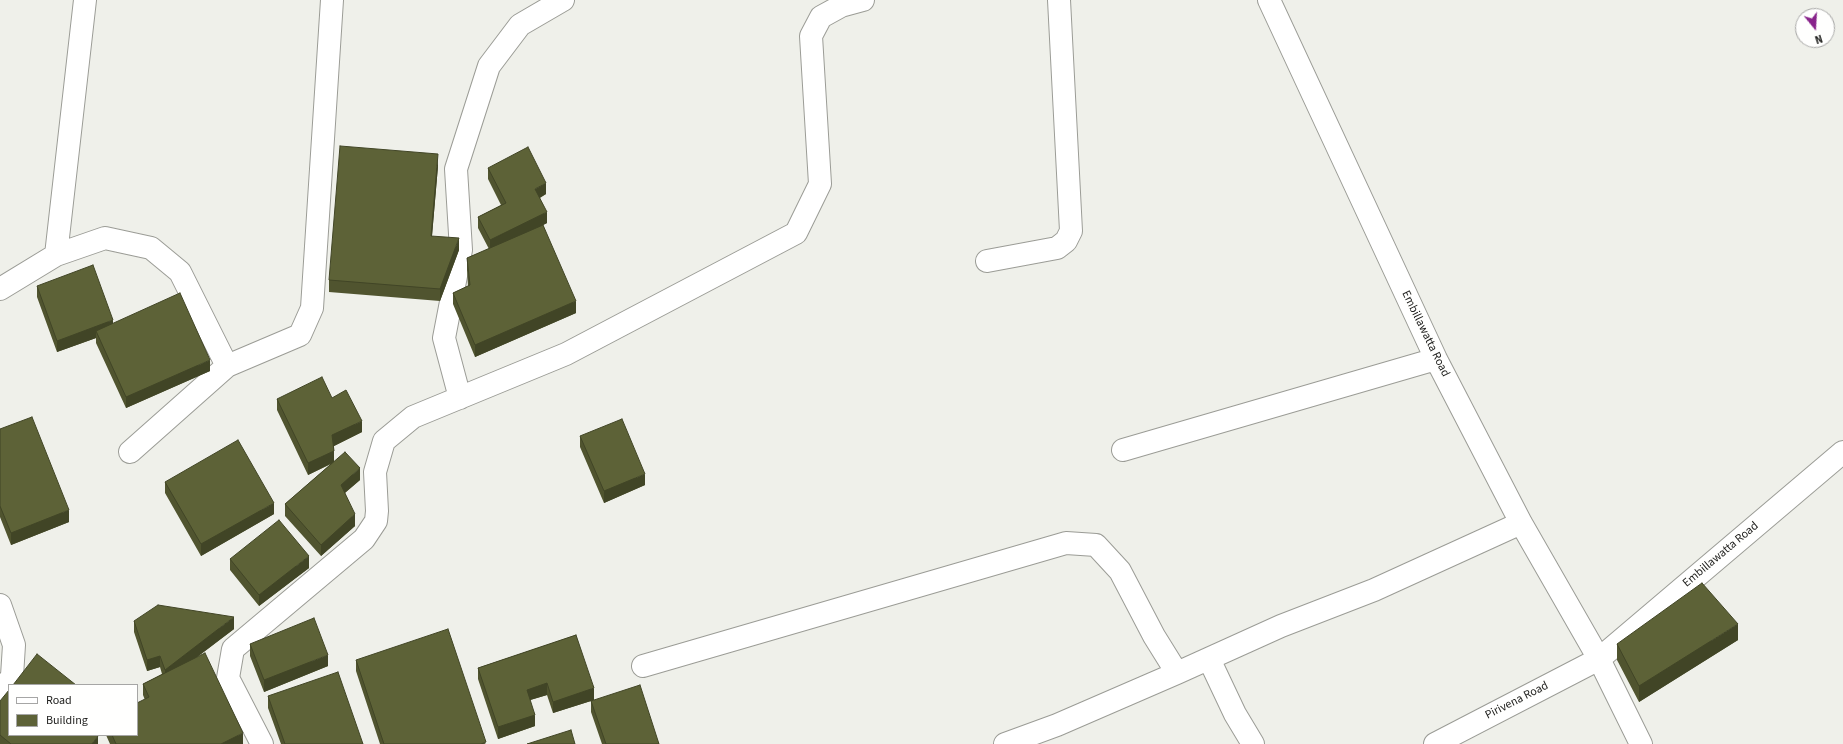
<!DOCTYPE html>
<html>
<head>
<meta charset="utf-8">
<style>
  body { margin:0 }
  #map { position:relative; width:1843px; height:744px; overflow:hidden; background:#eff0ea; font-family:"Source Sans 3",sans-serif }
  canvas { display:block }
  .legend { position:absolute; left:8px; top:684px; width:130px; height:52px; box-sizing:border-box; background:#fffffe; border:1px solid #a6a6a5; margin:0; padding:5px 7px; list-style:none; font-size:12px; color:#21211f }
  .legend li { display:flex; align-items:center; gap:8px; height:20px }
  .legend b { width:20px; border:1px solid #a6a6a5 }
  .north { position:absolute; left:1795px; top:8px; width:40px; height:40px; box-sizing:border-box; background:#fffffe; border:1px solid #a6a6a5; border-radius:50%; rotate:162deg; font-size:11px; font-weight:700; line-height:16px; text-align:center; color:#21211f }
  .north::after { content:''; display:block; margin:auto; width:14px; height:18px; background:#88238b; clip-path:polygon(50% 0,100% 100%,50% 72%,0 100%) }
</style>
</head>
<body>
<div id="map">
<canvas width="1843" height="744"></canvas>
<ul class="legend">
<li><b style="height:5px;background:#fff"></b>Road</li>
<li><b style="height:11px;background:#5d6237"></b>Building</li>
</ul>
<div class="north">N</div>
</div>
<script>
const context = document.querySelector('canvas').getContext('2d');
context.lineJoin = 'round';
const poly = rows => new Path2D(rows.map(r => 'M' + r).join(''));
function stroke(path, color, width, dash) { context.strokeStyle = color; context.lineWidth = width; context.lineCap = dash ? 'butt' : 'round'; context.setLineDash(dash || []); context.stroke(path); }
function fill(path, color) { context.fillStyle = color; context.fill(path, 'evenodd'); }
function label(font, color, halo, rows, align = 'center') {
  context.font = font + ' "Source Sans 3",sans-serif'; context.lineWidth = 4; context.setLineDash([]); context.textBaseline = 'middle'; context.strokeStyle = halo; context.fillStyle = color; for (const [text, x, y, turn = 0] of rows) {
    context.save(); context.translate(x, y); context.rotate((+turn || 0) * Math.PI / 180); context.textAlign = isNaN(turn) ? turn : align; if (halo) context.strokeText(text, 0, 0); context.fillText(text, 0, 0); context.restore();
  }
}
const minor = poly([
  [1269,0,1436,359,1521,523,1599,659,1641,744],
  [56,255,85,0],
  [987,261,1057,248,1066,241,1071,231,1059,0],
  [0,289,56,255,105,238,151,248,180,272,227,366],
  [460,398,444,338,461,250,456,169,489,66,520,25,563,0],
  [1123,450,1436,359],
  [130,452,227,366,300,335,312,308,332,0],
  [0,605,14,645,12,676,0,694],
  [1209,659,1235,714,1253,744],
  [643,666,1066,543,1096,545,1120,571,1154,636,1177,673],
  [262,744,228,678,233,649,364,539,376,521,377,511,375,472,384,441,413,417,566,354,796,233,820,184,811,36,821,17,841,6,863,0],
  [1005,744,1057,725,1177,673,1281,626,1374,590,1521,523],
  [1435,744,1599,659,1843,452]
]);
stroke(minor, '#9b9c96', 24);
stroke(minor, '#fff', 22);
fill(poly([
  [438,166,432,236,459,250,440,301,329,292,329,280],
  [488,168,546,194,540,198,547,223,543,225,576,313,475,357,453,304,453,293,468,286,467,270,467,258,489,249,478,228,478,217,501,205,488,179],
  [37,286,113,324,210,371,126,408,96,343,96,338,57,352,37,297],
  [332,398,362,432,334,446,334,461,360,480,345,493,355,526,321,556,285,516,285,504,331,464,308,475,277,410,277,399],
  [0,429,69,522,11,545,0,517],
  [580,436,645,485,604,503,580,447],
  [165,482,274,514,201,556,165,493],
  [230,559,309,568,259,606,230,570],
  [134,621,234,629,196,658,243,744,110,744,106,735,137,735,145,700,143,695,143,684,162,674,160,667,147,671,134,632],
  [576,635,594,700,553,713,547,695,530,700,535,726,498,739,478,679,478,668],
  [1738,640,1639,702,1617,660,1617,644],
  [250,644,328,666,264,692,250,656],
  [356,660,486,744,380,744,356,671],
  [268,696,363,744,281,744,268,708],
  [0,701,98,744,0,744],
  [591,701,659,744,602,744,591,712]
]), '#50542f');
fill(poly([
  [438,154,438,166,431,247,431,236],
  [546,183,546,194,535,200,535,189],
  [547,212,547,223,490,252,490,240],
  [459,238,459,250,440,301,440,289],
  [576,301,576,313,475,357,475,345],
  [113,320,113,332,96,331,96,338,57,352,57,341],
  [210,360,210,371,126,408,126,397],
  [362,421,362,432,332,447,332,435],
  [334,451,334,462,308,475,308,463],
  [360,468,360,480,341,496,341,485],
  [645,474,645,485,604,503,604,491],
  [274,503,274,514,201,556,201,544],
  [69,510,69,522,11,545,11,533],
  [355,514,355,526,321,556,321,545],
  [309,556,309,568,259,606,259,595],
  [234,617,234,629,165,681,165,670],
  [1738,624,1738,640,1639,702,1639,686],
  [328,655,328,666,264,692,264,680],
  [160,656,160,667,147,671,147,660],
  [547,683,547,695,527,701,527,690],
  [594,688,594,700,553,713,553,702],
  [535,715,535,726,498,739,498,727],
  [243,733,243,744,221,744],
  [98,736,98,744,92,744]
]), '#414526');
const building = poly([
  [340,146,438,154,431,236,459,238,440,289,329,280,340,146],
  [528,147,546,183,535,189,547,212,490,240,478,217,506,203,488,168,528,147],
  [543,225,576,301,475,345,453,293,470,285,467,258,543,225],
  [93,265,113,320,57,341,37,286,93,265],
  [180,293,210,360,126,397,96,331,180,293],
  [322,377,332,398,346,390,362,421,332,435,334,451,308,463,277,399,322,377],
  [32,417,69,510,11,533,0,506,0,429,32,417],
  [622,419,645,474,604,491,580,436,622,419],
  [238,440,274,503,201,544,165,482,238,440],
  [345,452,360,468,341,485,355,514,321,545,285,504,345,452],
  [279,520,309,556,259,595,230,559,279,520],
  [1702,583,1738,624,1639,686,1617,644,1702,583],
  [158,605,234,617,165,670,160,656,147,660,134,621,158,605],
  [314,618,328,655,264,680,250,644,314,618],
  [448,629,486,742,481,744,384,744,356,660,448,629],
  [576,635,594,688,553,702,547,683,527,690,535,715,498,727,478,668,576,635],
  [205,653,243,733,221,744,116,744,112,735,137,735,137,703,149,697,143,684,205,653],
  [37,654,76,685,13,685,37,654],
  [338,672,363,744,285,744,268,696,338,672],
  [640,685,659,744,606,744,591,701,640,685],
  [9,690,9,735,96,735,98,736,92,744,11,744,0,735,0,701,9,690],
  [571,730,575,744,527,744,571,730]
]);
fill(building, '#5d6237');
stroke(building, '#414526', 1);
label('12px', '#21211f', '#fffffe', [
  ["Embillawatta Road",1425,334,64],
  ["Embillawatta Road",1721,555,-40],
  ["Pirivena Road",1517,701,-27]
]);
</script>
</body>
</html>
